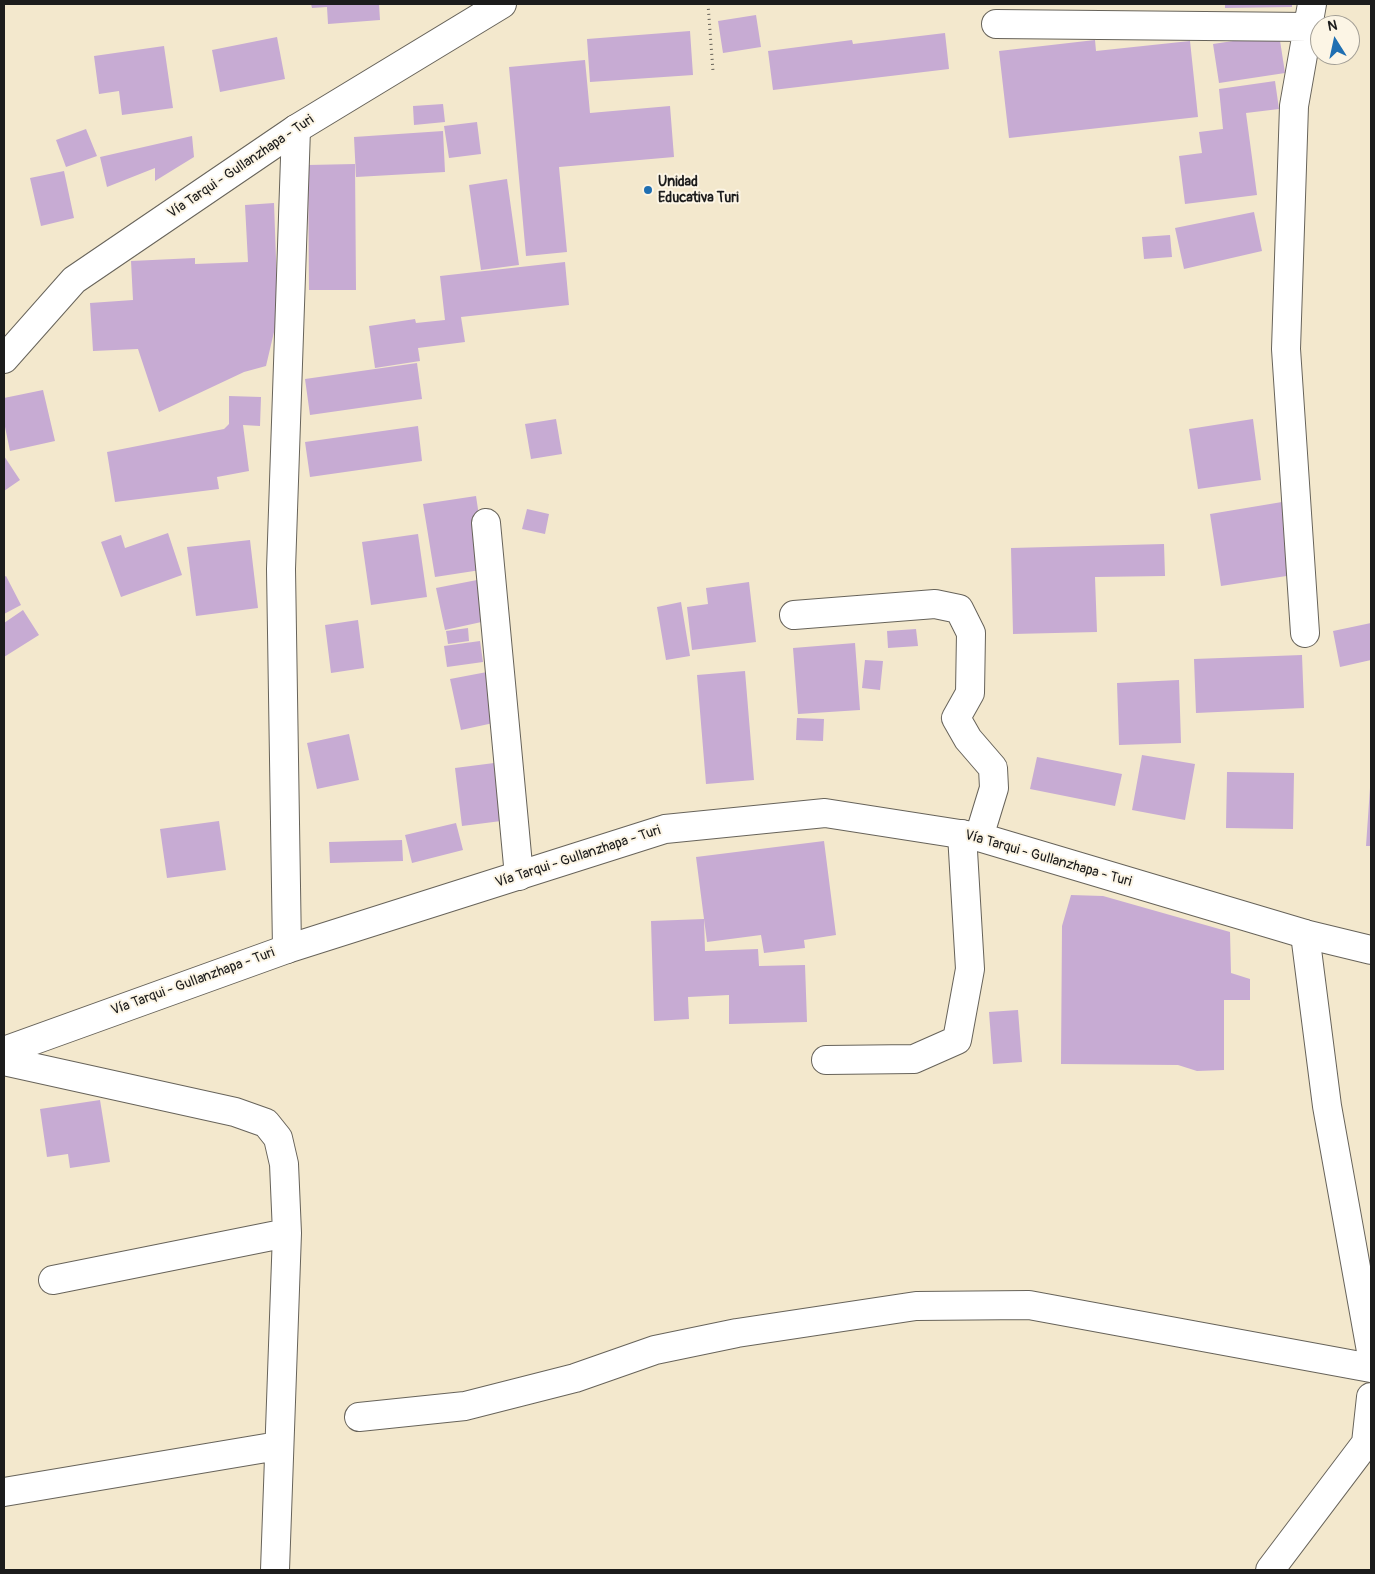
<!DOCTYPE html>
<html>
<head>
<meta charset="utf-8">
<style>
  body { margin:0 }
  #map { position:relative; width:1375px; height:1574px; overflow:hidden; background:#f3e8cd; font-family:Pangolin,sans-serif }
  canvas { display:block }
  .frame { position:absolute; inset:0; border:5px solid #1c1c1c; pointer-events:none }
  .north { position:absolute; left:1310px; top:15px; width:50px; height:50px; box-sizing:border-box; background:#fcf5e5; border:1px solid #a29e95; border-radius:50%; rotate:350deg; font-size:14px; font-weight:700; line-height:20px; text-align:center; color:#1c1c1c }
  .north::after { content:''; display:block; margin:auto; width:18px; height:22px; background:#1f6fb2; clip-path:polygon(50% 0,100% 100%,50% 72%,0 100%) }
</style>
</head>
<body>
<div id="map">
<canvas width="1375" height="1574"></canvas>
<div class="frame"></div>
<div class="north">N</div>
</div>
<script>
const context = document.querySelector('canvas').getContext('2d');
context.lineJoin = 'round';
function fill(path, color) { context.fillStyle = color; context.fill(path, 'evenodd'); }
const poly = rows => new Path2D(rows.map(r => 'M' + r).join(''));
function stroke(path, color, width, dash) { context.strokeStyle = color; context.lineWidth = width; context.lineCap = dash ? 'butt' : 'round'; context.setLineDash(dash || []); context.stroke(path); }
function label(font, color, halo, rows, align = 'center') {
  context.font = font + ' Pangolin,sans-serif'; context.lineWidth = 4; context.setLineDash([]); context.textBaseline = 'middle'; context.strokeStyle = halo; context.fillStyle = color; for (const [text, x, y, turn = 0] of rows) {
    context.save(); context.translate(x, y); context.rotate((+turn || 0) * Math.PI / 180); context.textAlign = isNaN(turn) ? turn : align; if (halo) context.strokeText(text, 0, 0); context.fillText(text, 0, 0); context.restore();
  }
}
fill(poly([
  [311,4,379,4,380,20,328,24,327,7,312,8],
  [1225,4,1292,4,1292,7,1225,8],
  [756,15,761,47,723,53,718,21],
  [690,31,693,75,590,82,587,39],
  [945,33,949,69,773,90,768,51,852,40,853,44],
  [1279,34,1285,73,1219,83,1213,44],
  [277,37,285,79,220,92,212,50],
  [1095,40,1096,51,1190,41,1198,117,1009,138,999,51],
  [164,46,173,108,122,115,119,91,99,94,94,56],
  [585,60,590,113,670,106,674,157,559,167,567,252,526,256,509,67],
  [1275,81,1279,109,1246,113,1257,195,1185,204,1179,156,1202,153,1199,132,1223,129,1219,89],
  [443,104,445,122,414,125,413,106],
  [477,122,481,154,449,158,444,126],
  [86,129,97,156,66,167,56,140],
  [443,131,445,172,356,177,354,137],
  [192,136,194,157,155,181,155,168,107,187,100,157],
  [355,164,356,290,309,290,308,165],
  [64,171,74,218,41,226,30,178],
  [507,179,519,265,481,270,469,185],
  [274,203,278,315,266,366,244,372,159,412,138,349,93,351,90,303,133,300,131,261,195,258,195,264,248,262,245,205],
  [1254,212,1262,251,1184,269,1175,228],
  [1170,235,1172,257,1144,259,1142,237],
  [565,262,569,305,461,317,465,342,418,348,420,361,375,368,369,326,415,319,416,323,445,320,440,276],
  [417,363,422,399,310,415,305,379],
  [43,390,55,441,10,451,4,422,4,398],
  [229,396,261,397,260,426,243,425,249,471,217,477,219,489,115,502,107,452,224,429,229,424],
  [556,419,562,454,531,459,525,424],
  [1253,419,1261,480,1198,489,1189,429],
  [418,426,422,461,310,477,305,442],
  [4,456,20,480,4,491],
  [476,496,487,569,435,577,423,504],
  [1282,502,1293,575,1221,586,1210,514],
  [527,509,549,514,545,534,522,529],
  [168,533,182,575,121,597,101,542,121,535,125,548],
  [418,534,427,597,371,605,362,542],
  [250,540,258,608,196,616,187,547],
  [1164,544,1165,576,1095,577,1097,632,1013,634,1011,548],
  [6,576,21,605,4,614,4,577],
  [477,580,486,621,445,630,436,588],
  [749,582,756,642,692,650,687,607,708,604,706,588],
  [681,602,690,656,666,660,657,607],
  [23,610,39,635,4,657,4,623],
  [358,620,364,668,331,673,325,625],
  [1371,623,1371,660,1340,667,1333,631],
  [468,628,469,641,448,644,446,631],
  [916,629,918,646,888,648,887,631],
  [480,641,483,662,447,667,444,646],
  [855,643,860,710,798,714,793,648],
  [1302,655,1304,708,1196,713,1194,659],
  [865,660,883,661,880,690,862,688],
  [745,671,754,780,706,784,697,675],
  [487,672,498,722,461,730,450,679],
  [1179,680,1181,743,1119,745,1117,683],
  [797,718,824,719,823,741,796,740],
  [349,734,359,780,317,789,307,743],
  [1142,755,1195,764,1185,820,1132,810],
  [1037,757,1122,774,1115,806,1030,789],
  [502,762,509,820,462,826,455,768],
  [1227,772,1294,773,1293,829,1226,828],
  [1370,788,1371,788,1371,846,1366,846],
  [219,821,226,870,167,878,160,829],
  [456,823,463,850,412,863,405,835],
  [402,840,403,861,330,863,329,842],
  [824,841,836,935,804,940,805,948,764,953,761,935,707,942,696,857],
  [1071,895,1103,896,1230,932,1231,973,1250,979,1250,1000,1224,1000,1224,1070,1197,1071,1178,1065,1061,1064,1062,926],
  [704,919,705,951,758,949,759,966,805,965,807,1022,729,1024,729,995,688,997,689,1019,654,1021,651,921],
  [1018,1010,1022,1062,993,1064,989,1012],
  [100,1100,110,1162,70,1168,68,1154,47,1157,40,1109]
]), '#c7abd3');
const minor = poly([
  [996,24,1308,27],
  [486,523,519,876],
  [794,615,935,604,959,609,971,633,970,693,956,718,968,739,993,768,994,788,979,837],
  [1305,633,1286,349,1294,106,1312,4],
  [1305,934,1327,1106,1371,1351],
  [287,949,281,569,296,129],
  [826,1060,914,1059,957,1040,970,969,962,834],
  [4,1061,235,1112,266,1123,278,1138,284,1164,287,1233,275,1570],
  [53,1280,287,1233],
  [359,1417,465,1406,575,1378,655,1350,737,1333,916,1306,1029,1305,1371,1368],
  [4,1492,278,1446],
  [1270,1570,1366,1443,1371,1397]
]);
const major = poly([
  [4,359,74,280,296,129,502,4],
  [4,1051,287,949,665,829,825,813,979,837,1305,934,1371,950]
]);
stroke(minor, '#67635a', 30);
stroke(major, '#67635a', 30);
stroke(poly([
  [708,4,713,71]
]), '#67635a', 3, [1, 4]);
stroke(minor, '#fff', 28);
stroke(major, '#fff', 28);
for (const [x, y, r, color] of [
  [648,190,5,"#1f6fb2"]
]) { const dot = new Path2D(); dot.arc(x, y, r, 0, 2 * Math.PI); context.fillStyle = color; context.fill(dot); stroke(dot, '#fcf5e5', 2); }
label('14px', '#1c1c1c', '#fcf5e5', [
  ["Vía Tarqui - Gullanzhapa - Turi",241,167,-34],
  ["Vía Tarqui - Gullanzhapa - Turi",578,857,-18],
  ["Vía Tarqui - Gullanzhapa - Turi",1048,859,16],
  ["Vía Tarqui - Gullanzhapa - Turi",193,982,-20]
]);
label('bold 14px', '#1c1c1c', '#fcf5e5', [
  ["Unidad",658,182],
  ["Educativa Turi",658,198]
], 'left');
</script>
</body>
</html>
